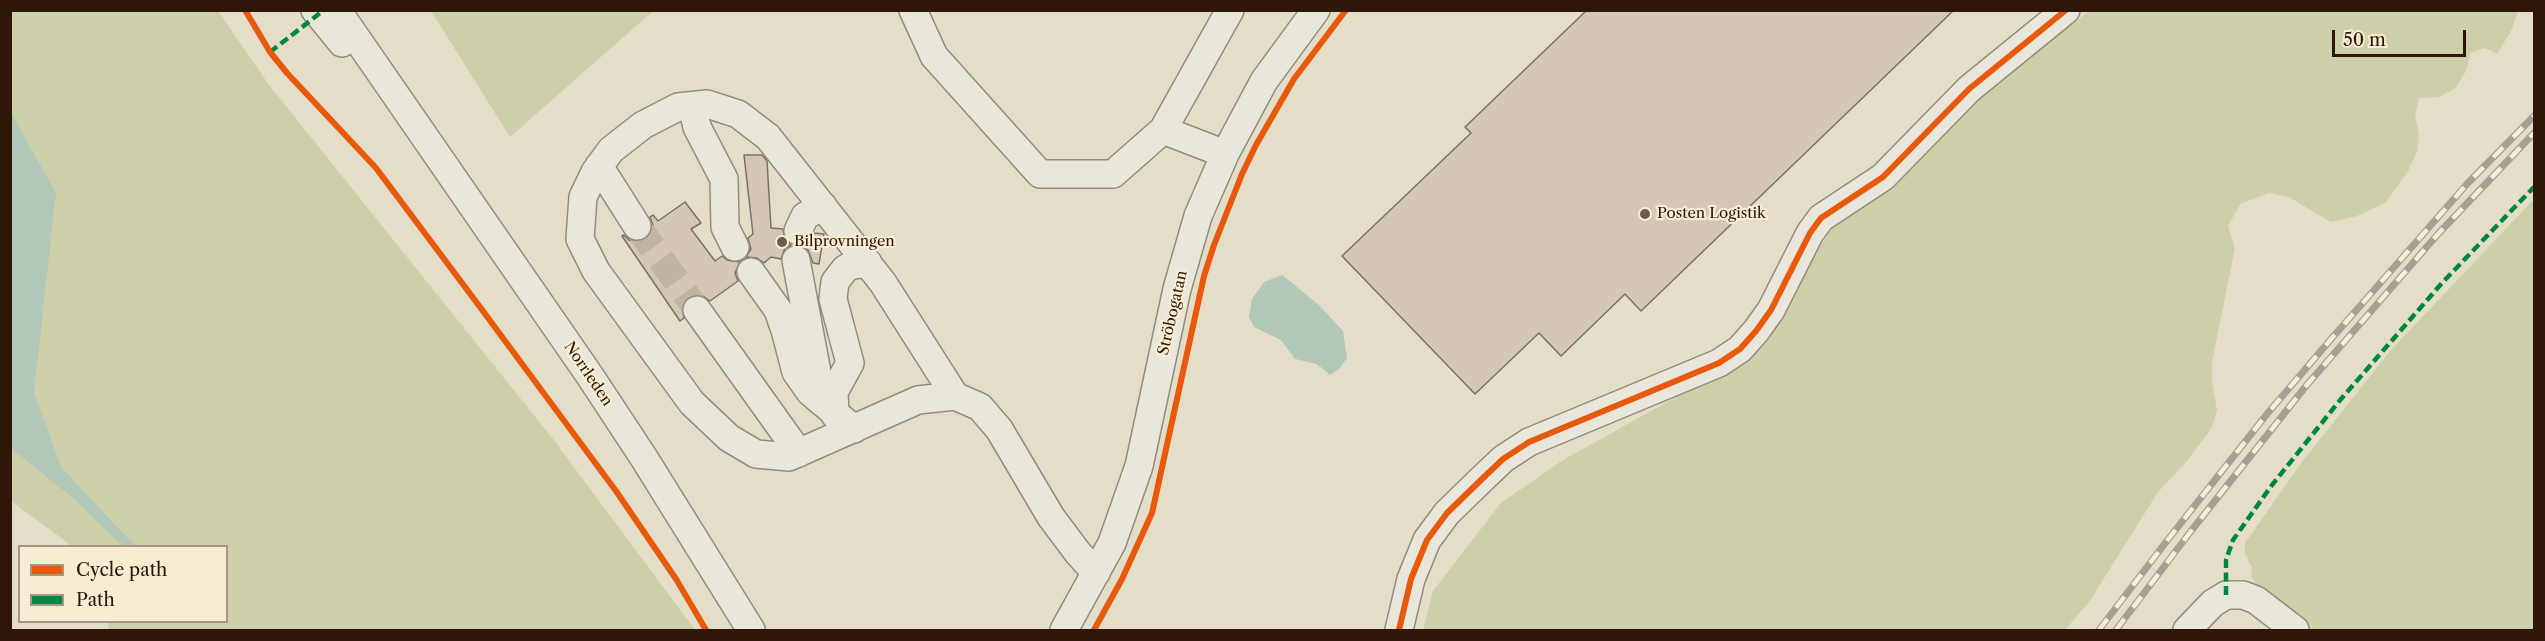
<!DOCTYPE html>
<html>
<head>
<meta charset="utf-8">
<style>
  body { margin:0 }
  #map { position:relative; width:2545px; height:641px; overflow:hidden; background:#e4ddc7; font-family:"Libre Caslon Text",serif }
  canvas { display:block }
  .frame { position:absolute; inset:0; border:12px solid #2e1706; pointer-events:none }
  .legend { position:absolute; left:18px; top:545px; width:210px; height:78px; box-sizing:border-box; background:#f6edd2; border:2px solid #a69780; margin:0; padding:8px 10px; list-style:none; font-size:18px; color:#2e1706 }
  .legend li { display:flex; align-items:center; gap:12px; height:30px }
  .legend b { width:30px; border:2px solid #a69780 }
  .scale { position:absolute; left:2332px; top:30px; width:134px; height:27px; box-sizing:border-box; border:3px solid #2e1706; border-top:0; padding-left:8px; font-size:18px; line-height:21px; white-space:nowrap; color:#2e1706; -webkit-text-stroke:4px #f6edd2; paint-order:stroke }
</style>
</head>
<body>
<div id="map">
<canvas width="2545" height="641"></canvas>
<div class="frame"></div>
<ul class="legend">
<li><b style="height:8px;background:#e8590c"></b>Cycle path</li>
<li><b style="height:8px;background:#00873e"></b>Path</li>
</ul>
<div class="scale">50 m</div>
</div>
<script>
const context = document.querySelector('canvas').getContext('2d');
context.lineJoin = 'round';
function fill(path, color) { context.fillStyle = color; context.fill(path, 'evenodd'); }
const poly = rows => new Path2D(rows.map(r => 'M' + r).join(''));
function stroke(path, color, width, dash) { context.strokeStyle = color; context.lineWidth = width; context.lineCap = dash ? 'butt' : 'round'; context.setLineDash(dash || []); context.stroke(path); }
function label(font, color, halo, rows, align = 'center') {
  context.font = font + ' "Libre Caslon Text",serif'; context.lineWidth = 4.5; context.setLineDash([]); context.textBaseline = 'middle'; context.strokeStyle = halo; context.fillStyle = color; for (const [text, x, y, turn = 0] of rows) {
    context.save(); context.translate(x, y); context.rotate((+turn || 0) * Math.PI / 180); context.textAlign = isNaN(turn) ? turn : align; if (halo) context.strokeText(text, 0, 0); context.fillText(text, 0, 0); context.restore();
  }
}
fill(poly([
  [11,11,218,11,269,85,553,439,695,630,109,630,108,622,226,622,226,546,72,546,11,501],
  [431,11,653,11,510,137],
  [2089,11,2518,11,2512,29,2497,54,2485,48,2470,53,2467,69,2456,88,2439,97,2419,98,2415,115,2419,134,2417,152,2407,173,2386,202,2357,216,2331,222,2289,197,2269,193,2240,204,2228,226,2235,248,2212,362,2212,382,2217,410,2211,429,2187,461,2158,492,2089,602,2065,630,1423,630,1433,591,1501,503,1563,460,1752,355,1835,223,1931,132],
  [2534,199,2534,630,2313,630,2259,588,2251,576,2252,567,2245,554,2245,543,2302,462,2391,350]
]), '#cdcfa8');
fill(poly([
  [11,113,56,193,34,392,61,467,135,546,122,546,74,499,11,448],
  [1282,275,1319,305,1343,331,1347,358,1339,369,1330,375,1317,364,1295,359,1281,340,1254,327,1249,317,1252,299,1264,282]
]), '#b1c7b8');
const building = poly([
  [1587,10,1954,10,1641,311,1625,294,1561,356,1539,333,1475,394,1342,256,1471,133,1465,127,1587,10],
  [744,155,762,155,767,161,771,228,783,229,785,240,791,245,785,248,781,259,771,257,764,263,757,258,746,257,751,249,748,238,753,234,744,155],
  [685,202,701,223,691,229,715,261,722,256,727,260,740,262,735,273,738,281,710,301,703,296,695,294,688,297,682,304,684,318,680,321,622,236,624,235,629,240,637,242,645,240,651,233,653,225,650,217,653,215,658,221,685,202],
  [814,233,824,234,819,264,813,263,808,250,802,246,807,244,814,233]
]);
fill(building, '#d5c7b7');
stroke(building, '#797164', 1.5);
stroke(poly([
  [637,226,697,310]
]), '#c0b5a0', 27, [27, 14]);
const minor = poly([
  [315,10,342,43],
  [337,10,590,376,644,458,751,630],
  [913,10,934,56,1040,174,1113,174,1163,130,1230,10],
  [692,106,697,127,724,179,725,227,735,247],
  [1163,130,1225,154],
  [599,166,637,226],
  [798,231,805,216,823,206],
  [796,260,821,394,826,402],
  [751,272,778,310,785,330,796,372,810,392,854,429],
  [697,310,799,453],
  [955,396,883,283,768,137,738,114,707,104,678,107,643,125,611,150,595,172,583,197,580,239,596,271,692,403,729,438,756,454,789,457,918,400,955,396,980,407,999,429,1051,517,1078,553,1096,573],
  [835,415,834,392,850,363,833,299,835,282,845,269,852,265,868,263],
  [1064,630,1112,543,1139,466,1177,289,1198,216,1225,154,1264,81,1316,10],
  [1399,630,1411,579,1427,540,1447,513,1483,478,1503,459,1529,442,1719,363,1740,349,1756,331,1771,310,1810,233,1821,218,1883,177,1969,89,2066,10],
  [2187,630,2213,603,2226,595,2243,595,2256,600,2295,630]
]);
stroke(minor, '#938c7d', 30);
stroke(minor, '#e9e6db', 27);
const rail = poly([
  [2099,630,2166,542,2267,414,2332,338,2467,184,2534,116],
  [2116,630,2191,531,2306,386,2438,234,2534,133]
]);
stroke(rail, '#a59f95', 7);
stroke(rail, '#f6edd2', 4.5, [14]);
stroke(poly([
  [270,52,324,10],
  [2226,595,2226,560,2233,540,2272,485,2341,399,2442,283,2534,187]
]), '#00873e', 4.5, [9, 4.5]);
stroke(poly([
  [245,10,270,52,287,73,376,168,477,303,616,491,676,579,706,630],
  [1094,630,1122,579,1152,513,1204,276,1214,245,1242,174,1256,145,1294,79,1346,10],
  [1399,630,1411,579,1427,540,1447,513,1483,478,1503,459,1529,442,1719,363,1740,349,1756,331,1771,310,1810,233,1821,218,1883,177,1969,89,2066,10]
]), '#e8590c', 6);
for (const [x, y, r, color] of [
  [1645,214,6,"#6e5c4a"],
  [782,242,6,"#6e5c4a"]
]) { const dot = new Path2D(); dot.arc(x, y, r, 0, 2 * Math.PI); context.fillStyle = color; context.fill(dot); stroke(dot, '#f6edd2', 2); }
label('15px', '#2e1706', '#f6edd2', [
  ["Posten Logistik",1657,214],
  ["Bilprovningen",794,242]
], 'left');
label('15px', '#2e1706', '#f6edd2', [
  ["Ströbogatan",1173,313,-77],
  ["Norrleden",588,374,56]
]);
</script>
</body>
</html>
